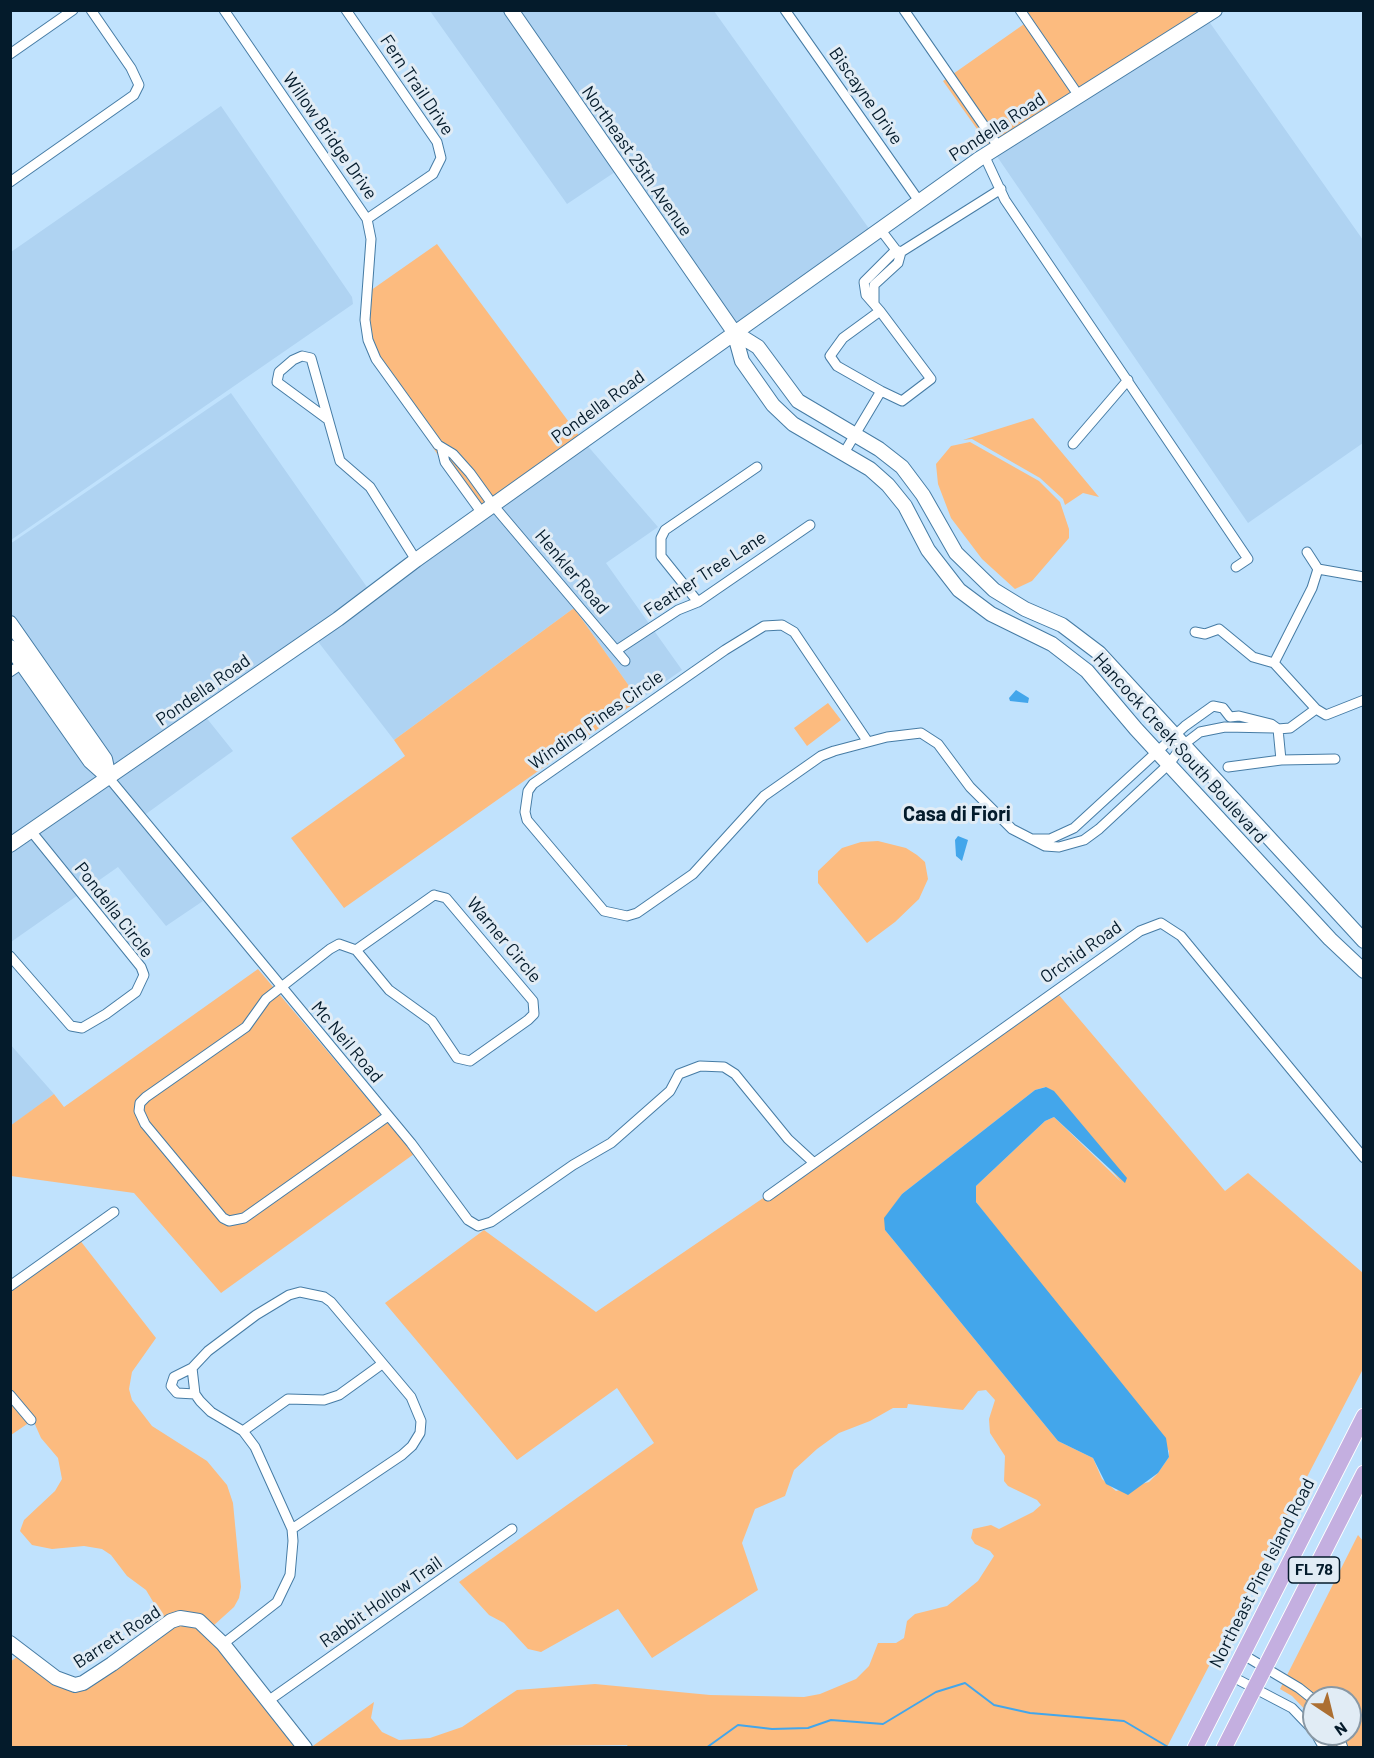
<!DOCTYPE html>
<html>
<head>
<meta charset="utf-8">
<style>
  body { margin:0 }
  #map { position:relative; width:1374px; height:1758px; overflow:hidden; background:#c0e2fd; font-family:Barlow,sans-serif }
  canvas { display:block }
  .frame { position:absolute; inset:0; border:12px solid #041b2b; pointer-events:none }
  .north { position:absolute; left:1302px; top:1686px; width:60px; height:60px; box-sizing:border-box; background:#e1ecf5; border:2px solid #8998a4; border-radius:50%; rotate:145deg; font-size:16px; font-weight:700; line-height:24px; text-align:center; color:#041b2b }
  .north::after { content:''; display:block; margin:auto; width:21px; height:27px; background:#ac6f32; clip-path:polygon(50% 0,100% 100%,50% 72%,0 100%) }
</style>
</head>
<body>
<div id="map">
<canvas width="1374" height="1758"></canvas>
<div class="frame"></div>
<div class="north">N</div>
</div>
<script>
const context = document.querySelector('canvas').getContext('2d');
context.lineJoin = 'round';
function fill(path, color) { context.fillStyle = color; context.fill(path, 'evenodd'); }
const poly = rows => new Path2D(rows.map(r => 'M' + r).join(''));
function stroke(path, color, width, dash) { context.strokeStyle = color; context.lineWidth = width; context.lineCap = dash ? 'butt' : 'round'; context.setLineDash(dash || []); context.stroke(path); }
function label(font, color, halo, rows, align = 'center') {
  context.font = font + ' Barlow,sans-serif'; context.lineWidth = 6; context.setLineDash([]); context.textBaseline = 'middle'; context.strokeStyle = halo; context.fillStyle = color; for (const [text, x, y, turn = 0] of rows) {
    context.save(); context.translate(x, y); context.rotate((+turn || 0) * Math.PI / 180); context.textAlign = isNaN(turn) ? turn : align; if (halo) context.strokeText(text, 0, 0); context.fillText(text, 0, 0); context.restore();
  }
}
fill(poly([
  [430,11,506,11,727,331,615,172,567,204],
  [516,11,714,11,870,230,735,326],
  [1208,20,1363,240,1363,443,1248,523,996,155],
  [221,106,352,297,353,304,11,540,11,252],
  [231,393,369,590,111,770,109,756,11,615,10,544],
  [586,444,658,527,606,563,682,670,639,700,574,608,394,740,316,639],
  [18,665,101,777,15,836,10,830,10,670],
  [205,716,233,751,139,819,203,901,166,926,118,867,11,942,11,851],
  [10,1044,54,1094,11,1126,10,1126]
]), '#afd3f2');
fill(poly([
  [1019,11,1203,11,989,146,943,81,1027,22],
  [437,244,580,437,475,512,368,348,367,293],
  [1033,418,1099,497,1083,493,1065,505,1063,499,1040,478,972,439,963,440],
  [970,442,1039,481,1060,502,1069,529,1069,538,1032,581,1015,589,982,559,951,518,938,484,936,464,951,446],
  [574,608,639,700,344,908,291,838,405,756,394,740],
  [828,703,841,720,807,746,794,728],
  [878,841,906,848,917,855,925,862,928,879,919,899,895,922,867,943,818,883,818,871,842,848,861,842],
  [258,969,414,1154,221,1293,134,1193,11,1176,10,1126,54,1094,64,1107],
  [1053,988,1225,1191,1248,1173,1363,1273,1363,1369,1167,1747,629,1748,627,1745,310,1748,374,1702,371,1718,382,1732,399,1740,430,1738,462,1727,517,1690,595,1684,710,1695,804,1697,820,1694,856,1679,869,1666,878,1643,896,1643,904,1638,907,1621,915,1614,947,1606,978,1581,994,1556,990,1551,975,1544,971,1538,973,1529,991,1525,999,1529,1033,1512,1041,1505,1037,1500,1008,1486,1004,1481,1005,1456,990,1433,989,1419,995,1400,986,1390,978,1391,963,1410,908,1404,907,1408,893,1408,870,1421,839,1433,817,1449,794,1470,785,1496,755,1509,742,1543,758,1590,652,1658,618,1609,541,1652,528,1649,504,1623,489,1615,459,1582,654,1443,617,1388,517,1460,385,1303,484,1230,596,1312,772,1192],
  [1045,1087,1121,1182,1054,1117,1045,1121,976,1186,976,1202,1169,1451,1169,1457,1158,1473,1149,1482,1116,1491,1102,1479,1093,1458,1058,1441,885,1230,896,1203,902,1194,1035,1090],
  [79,1239,156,1338,132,1372,129,1389,132,1400,152,1426,207,1461,227,1485,233,1503,241,1587,239,1598,234,1607,213,1626,164,1620,146,1590,127,1576,111,1555,102,1549,84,1546,52,1549,32,1545,20,1531,24,1520,55,1491,62,1479,58,1458,41,1438,33,1420,11,1435,10,1289],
  [1358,1535,1364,1542,1363,1747,1332,1747,1326,1734,1350,1734,1350,1698,1314,1698,1314,1719,1292,1696,1280,1689],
  [181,1623,204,1630,300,1747,11,1747,10,1662,18,1656,58,1685,76,1691,161,1633]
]), '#fcbb7f');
fill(poly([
  [1016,690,1029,698,1028,703,1010,701,1009,698],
  [958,836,968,840,962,861,956,856,955,840],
  [1046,1087,1054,1091,1127,1178,1125,1183,1054,1117,1045,1121,976,1186,976,1202,1166,1438,1169,1457,1158,1473,1128,1495,1106,1484,1093,1458,1058,1441,885,1230,884,1218,902,1194,1035,1090]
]), '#43a6eb');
stroke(poly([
  [706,1748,738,1725,772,1729,808,1728,831,1720,883,1724,936,1692,965,1683,994,1705,1030,1713,1124,1721,1168,1747]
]), '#43a6eb', 2);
const street = poly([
  [224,10,367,219,371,239,365,320,368,340,376,359,438,445,453,454,470,473,493,505,625,661],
  [346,10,437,142,441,158,433,174,367,219],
  [785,10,919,201],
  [904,10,998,146],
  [1020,10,1079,96],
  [10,54,73,10],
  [984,155,1005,200,1248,559,1236,567],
  [10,182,134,95,139,85,131,68,91,10],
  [880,229,896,250,901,252,1001,189],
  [874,303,874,285,898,263,901,252],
  [880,311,866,295,864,282,896,250],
  [326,418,277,382,279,372,293,360,302,356,311,358,340,461,370,487,416,560],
  [1073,444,1128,380],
  [442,450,445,462,482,513],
  [844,453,881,391,902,401,931,379,880,311,843,338,830,356,837,366,881,391],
  [1307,552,1318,569,1364,577],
  [698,602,661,556,661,538,665,530,757,467],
  [1195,632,1205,634,1219,629,1253,657,1274,663,1316,709],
  [617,650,678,610,698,602,810,525],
  [1274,663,1312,588,1318,569],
  [10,672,34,656],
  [1278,729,1281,760],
  [868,742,794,632,782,625,764,626,725,650,533,784,528,791,525,812,527,820,604,911,627,916,637,913,693,874,764,796,821,756,834,751,887,737,921,733,938,744,970,787,1012,829,1045,846,1059,847,1084,840,1099,829,1169,764,1183,745,1200,732,1225,727,1274,728],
  [1228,767,1281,760,1335,759],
  [109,778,411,1143,468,1220,478,1226,491,1222,573,1165,611,1143,670,1091,679,1074,700,1066,724,1067,735,1074,788,1139,813,1162],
  [1032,839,1050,839,1074,828,1185,726,1213,706,1223,708,1230,717,1239,716,1271,724,1278,729,1290,728,1316,709,1326,715,1364,700],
  [434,895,446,898,533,1001,534,1014,528,1020,470,1061,457,1058,432,1021,389,990,356,950,434,895],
  [356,950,339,944,330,949,266,999,246,1027,146,1097,140,1103,139,1111,145,1124,223,1218,229,1221,244,1218,388,1116],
  [10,956,71,1026,82,1028,106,1014,136,992,144,975,141,967,31,831],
  [768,1196,1140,931,1161,923,1181,936,1364,1158],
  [10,1286,114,1212],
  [192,1368,174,1377,171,1386,177,1393,195,1394],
  [10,1395,31,1420],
  [243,1431,288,1399,324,1400,339,1395,382,1364],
  [223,1644,277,1602,290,1575,293,1541,292,1529,255,1447,243,1431,211,1412,200,1401,195,1394,192,1368,208,1351,256,1315,289,1295,300,1292,324,1297,331,1302,411,1397,421,1421,420,1433,412,1446,402,1455,292,1529],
  [1242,1654,1299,1688,1314,1700],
  [1231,1676,1292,1708,1314,1731],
  [268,1701,512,1529],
  [1316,1734,1324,1748],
  [1338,1734,1343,1748]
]);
const secondary = poly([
  [511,10,734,332,742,361,773,405,793,424,870,469,888,485,905,506,928,550,959,590,991,614,1052,644,1087,671,1136,729,1330,939,1364,971],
  [734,332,758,347,798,401,879,449,902,467,923,495,956,553,994,590,1025,609,1062,625,1099,653,1364,941],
  [10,623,105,759,109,778],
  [10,647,90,761,109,778],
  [10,845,338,619,416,560,979,159,1215,10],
  [10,1643,56,1678,75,1685,83,1683,112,1664,171,1621,180,1618,199,1621,223,1644,305,1748]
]);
const primary = poly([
  [1195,1748,1364,1416],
  [1224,1748,1364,1473]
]);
stroke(street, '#467ca5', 11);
stroke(secondary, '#467ca5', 16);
stroke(primary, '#fff', 17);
stroke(street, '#fff', 9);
stroke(secondary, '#fff', 14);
stroke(primary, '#c4afe0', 15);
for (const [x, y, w] of [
  [1314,1570,51]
]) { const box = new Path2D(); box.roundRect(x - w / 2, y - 13, w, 26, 4.5); context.fillStyle = '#e1ecf5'; context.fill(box); stroke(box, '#041b2b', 1.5); }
label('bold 16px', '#041b2b', null, [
  ["FL 78",1314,1570]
]);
label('18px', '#041b2b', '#e1ecf5', [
  ["Fern Trail Drive",417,85,56],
  ["Biscayne Drive",866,96,55],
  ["Pondella Road",997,127,-33],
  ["Willow Bridge Drive",330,136,55],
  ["Northeast 25th Avenue",637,161,55],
  ["Pondella Road",598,407,-36],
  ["Henkler Road",572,572,50],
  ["Feather Tree Lane",705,574,-33],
  ["Pondella Road",203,690,-35],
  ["Winding Pines Circle",596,720,-35],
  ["Hancock Creek South Boulevard",1180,748,48],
  ["Pondella Circle",114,910,52],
  ["Warner Circle",504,940,50],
  ["Orchid Road",1081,952,-35],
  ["Mc Neil Road",347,1042,50],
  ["Northeast Pine Island Road",1262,1573,-63],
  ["Rabbit Hollow Trail",381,1602,-35],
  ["Barrett Road",117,1637,-33]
]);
label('bold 20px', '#041b2b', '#e1ecf5', [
  ["Casa di Fiori",957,814]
]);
</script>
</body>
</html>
